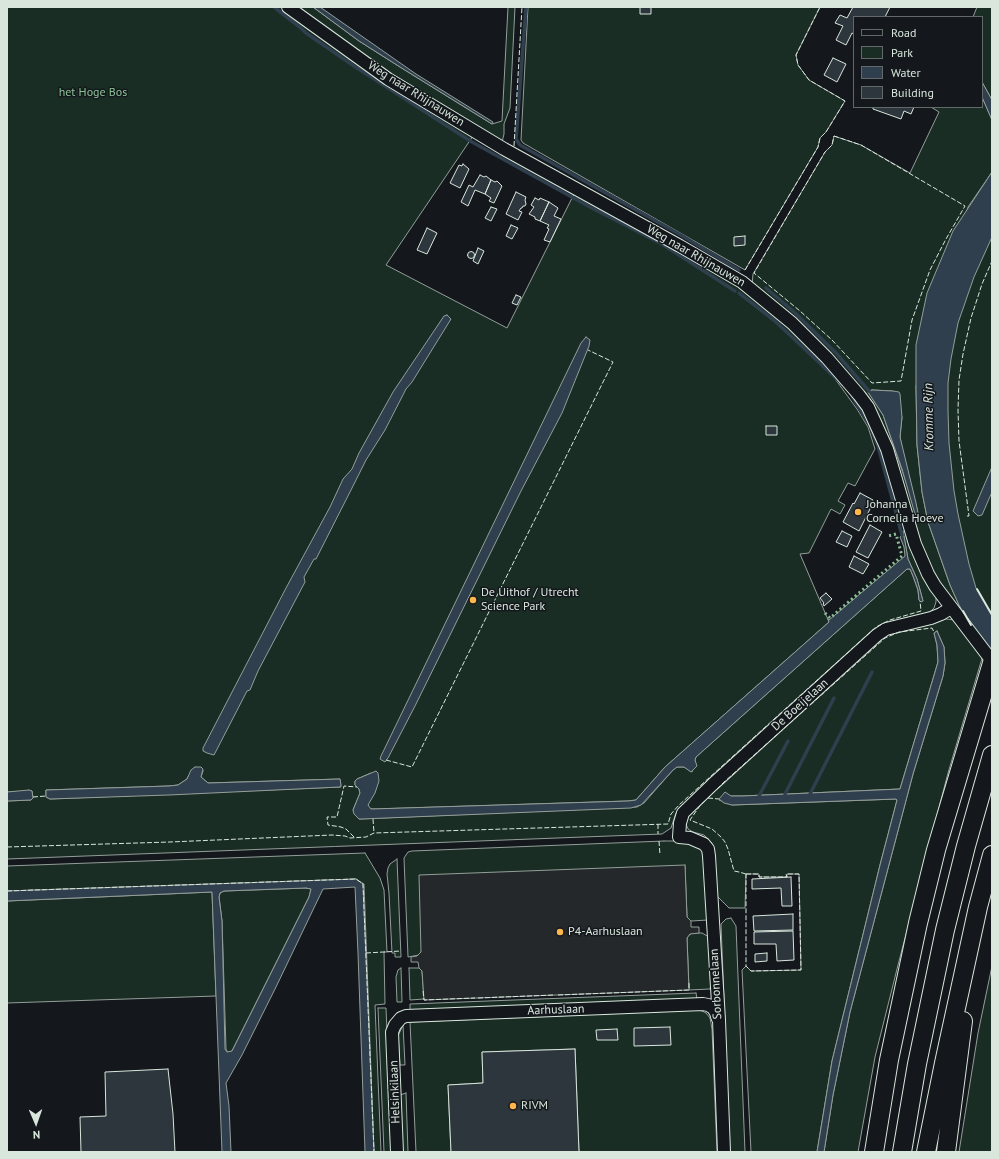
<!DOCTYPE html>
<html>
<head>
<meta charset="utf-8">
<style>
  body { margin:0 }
  #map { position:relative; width:999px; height:1159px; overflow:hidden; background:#14181c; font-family:"PT Sans",sans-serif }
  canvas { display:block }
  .frame { position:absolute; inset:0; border:8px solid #d8e6dc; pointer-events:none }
  .legend { position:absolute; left:853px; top:16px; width:130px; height:92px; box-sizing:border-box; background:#14181c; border:1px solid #626a69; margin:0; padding:5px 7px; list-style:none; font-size:12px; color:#d8e6dc }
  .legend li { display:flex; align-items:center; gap:8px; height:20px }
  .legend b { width:20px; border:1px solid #626a69 }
  .north { position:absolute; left:16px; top:1103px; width:40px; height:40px; -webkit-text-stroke:3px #14181c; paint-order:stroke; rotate:178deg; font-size:11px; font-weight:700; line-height:16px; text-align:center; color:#d8e6dc }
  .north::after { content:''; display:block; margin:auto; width:14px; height:18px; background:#d8e6dc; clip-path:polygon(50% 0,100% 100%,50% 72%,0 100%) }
</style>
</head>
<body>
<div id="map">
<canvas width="999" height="1159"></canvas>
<div class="frame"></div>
<ul class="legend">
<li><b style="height:5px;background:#14181c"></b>Road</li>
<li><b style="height:11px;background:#1a2d24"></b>Park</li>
<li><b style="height:11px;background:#2f3f4d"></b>Water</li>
<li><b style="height:11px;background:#2c363c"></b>Building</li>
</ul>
<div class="north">N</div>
</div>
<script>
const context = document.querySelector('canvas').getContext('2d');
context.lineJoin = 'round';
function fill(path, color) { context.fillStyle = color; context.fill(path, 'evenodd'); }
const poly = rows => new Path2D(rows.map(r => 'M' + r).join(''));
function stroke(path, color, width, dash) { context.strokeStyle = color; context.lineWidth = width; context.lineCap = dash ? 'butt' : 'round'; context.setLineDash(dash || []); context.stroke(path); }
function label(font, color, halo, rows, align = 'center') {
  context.font = font + ' "PT Sans",sans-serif'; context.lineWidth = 3; context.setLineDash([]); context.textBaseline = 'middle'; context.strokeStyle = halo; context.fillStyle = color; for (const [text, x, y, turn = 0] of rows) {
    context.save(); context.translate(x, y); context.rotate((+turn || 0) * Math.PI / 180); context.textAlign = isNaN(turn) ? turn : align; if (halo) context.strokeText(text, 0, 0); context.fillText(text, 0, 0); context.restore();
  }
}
const green = poly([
  [7,7,285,7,473,136,386,265,507,328,575,192,753,295,825,361,830,372,857,409,868,427,875,449,855,486,848,483,838,501,845,505,840,514,831,509,809,553,800,554,829,622,665,767,636,800,628,801,375,809,370,809,368,806,371,773,357,779,355,781,355,785,359,789,360,793,353,810,359,819,637,807,644,803,673,770,677,767,684,767,692,772,695,764,695,759,696,757,907,569,910,569,913,576,918,590,919,600,923,601,917,579,908,559,903,531,907,532,936,596,936,602,934,608,930,612,895,621,708,782,676,813,671,828,662,834,7,859,7,801,31,800,33,798,32,791,7,792,7,7],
  [203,771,201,777,208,783,340,779,341,787,50,799,46,797,46,790,169,786,178,785,187,779,189,775,203,771],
  [293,7,313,7,359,41,400,67,492,124,502,121,508,7,515,7,510,108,504,124,504,134,502,142,433,104,293,7],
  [528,7,820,7,796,55,798,65,809,80,845,101,826,132,820,138,818,147,745,270,523,143,521,140,528,7],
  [977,7,992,7,992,100,982,82,982,17,973,17,977,7],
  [982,97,992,120,992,172,968,207,916,386,917,445,922,492,928,522,950,585,959,605,972,627,928,568,880,424,752,285,753,274,825,152,832,145,834,136,861,145,910,173,939,112,931,107,982,107,982,97],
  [872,390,893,391,902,417,900,437,903,452,918,513,909,491,883,415,868,392,872,390],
  [992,213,992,623,961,568,938,361,992,213],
  [946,619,955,620,983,655,948,773,898,965,875,1057,858,1152,824,1152,833,1095,850,1012,913,774,943,676,945,663,944,647,937,631,934,633,937,645,938,662,900,789,742,796,731,796,719,800,732,805,896,799,897,800,880,865,832,1061,817,1152,751,1152,742,970,746,966,751,971,801,970,799,874,787,874,787,877,759,877,759,874,746,874,745,908,729,908,717,896,712,843,704,835,693,832,688,829,686,824,687,817,691,812,885,634,946,619],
  [664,841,688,841,704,850,708,920,691,921,687,917,685,866,422,948,421,952,419,955,408,957,404,858,408,852,412,851,664,841],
  [365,853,380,878,384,890,387,952,384,952,385,1004,375,1005,381,1152,374,1152,364,884,356,879,7,891,7,866,365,853],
  [397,859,401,957,395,957,395,953,392,953,389,893,387,874,388,868,390,864,397,859],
  [306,888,311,889,309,897,232,1051,228,1053,226,1049,222,921,219,897,220,893,224,891,306,888],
  [212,892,216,996,7,1003,7,901,212,892],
  [731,918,736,926,745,1152,730,1152,721,924,726,919,731,918],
  [692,933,702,933,709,937,711,984,710,989,689,990,687,938,688,936,692,933],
  [992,966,992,1152,959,1152,978,1033,992,966],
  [401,968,402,1002,397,1002,396,977,398,970,401,968],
  [409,968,419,968,422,971,424,999,410,1000,409,968],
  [696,993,697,999,410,1010,410,1004,696,993],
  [378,1008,386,1008,392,1152,384,1152,378,1008],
  [700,1010,706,1013,710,1018,712,1029,717,1152,579,1152,575,1049,482,1052,483,1083,448,1085,451,1152,416,1152,410,1022,700,1010],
  [403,1025,405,1065,400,1065,398,1036,403,1025],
  [406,1093,408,1152,402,1152,400,1095,406,1093]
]);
fill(green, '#1a2d24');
stroke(green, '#939e99', 1);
const parking = poly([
  [685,865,687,917,691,921,691,927,699,927,699,933,690,934,687,938,689,990,424,1000,422,971,419,968,418,962,411,962,411,957,417,956,421,952,419,875,685,865]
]);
fill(parking, '#24282b');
stroke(parking, '#939e99', 1);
const water = poly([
  [313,7,320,7,416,74,493,122,492,124,400,67,359,41,313,7],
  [982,82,992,100,992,120,982,97,982,82],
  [992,172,992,237,974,277,958,323,951,359,948,383,948,411,949,443,954,491,958,514,969,564,976,588,992,615,992,655,972,627,959,605,950,585,928,522,922,492,917,445,916,386,916,345,927,293,953,231,992,172],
  [447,315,451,319,412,382,406,389,385,430,366,460,352,488,316,559,314,559,304,577,305,582,258,671,250,690,247,691,214,755,207,753,203,751,203,748,286,588,330,507,343,479,352,469,359,453,393,392,444,316,447,315],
  [586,337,590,340,589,346,562,413,521,491,415,706,388,758,385,762,380,759,381,756,581,343,586,337],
  [872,390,893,391,899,392,900,394,902,417,900,437,916,503,918,513,916,515,915,514,902,469,883,415,868,392,872,390],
  [992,467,992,492,982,515,978,516,973,511,992,467],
  [902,535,904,536,908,559,917,579,923,601,921,602,919,600,918,590,913,576,910,569,907,569,696,757,695,760,697,766,691,772,684,767,677,767,673,770,641,805,631,808,362,819,359,819,354,814,353,810,360,793,359,789,355,785,355,781,357,779,376,771,378,773,379,781,375,793,368,805,371,809,628,801,636,800,665,767,829,622,828,619,829,620,905,556,904,547,900,537,902,535],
  [937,631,944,647,945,663,943,676,913,774,850,1012,833,1095,824,1152,817,1152,832,1061,880,865,897,800,896,799,732,805,724,803,719,799,725,792,731,796,742,796,900,789,938,662,937,645,934,633,937,631],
  [195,767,201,767,203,769,201,777,208,783,340,779,341,785,340,787,169,795,50,799,46,797,46,790,169,786,178,785,187,779,191,770,195,767],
  [29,790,32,791,33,798,31,800,7,801,7,792,29,790],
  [356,879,363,884,374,1152,365,1152,358,953,355,887,323,889,276,987,242,1055,226,1083,229,1106,231,1152,222,1152,212,892,7,901,7,891,356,879],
  [306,888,311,889,309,897,232,1051,227,1052,225,1049,222,921,219,897,220,893,224,891,306,888]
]);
fill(water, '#2f3f4d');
stroke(water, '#939e99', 1);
stroke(poly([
  [274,7,301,28,306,33,354,66,472,142,590,207,662,244,735,291],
  [526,7,516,139,520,145,679,234,739,270],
  [766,288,794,312,836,353,869,391],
  [739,293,775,321,842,384],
  [852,396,870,426,878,446,902,535],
  [785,794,834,698],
  [810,794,872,672],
  [759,796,788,741]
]), '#2f3f4d', 3.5);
const building = poly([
  [640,7,651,7,651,14,640,14,640,7],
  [853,7,890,7,885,17,854,17,854,34,852,33,846,45,836,40,843,26,835,23,840,15,847,18,853,7],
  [833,58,846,64,837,82,824,75,833,58],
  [873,107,914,107,911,114,904,111,901,119,873,109,873,107],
  [463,164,469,169,460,188,450,183,459,165,462,166,463,164],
  [480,175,484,177,486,176,491,180,485,194,475,190,468,206,461,202,469,185,473,187,480,175],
  [491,180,495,182,497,181,502,186,494,203,489,201,491,198,485,194,491,180],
  [516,192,526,197,525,200,526,204,525,206,523,206,522,208,521,208,519,211,522,212,518,220,506,214,516,192],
  [535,198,539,200,540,198,549,202,540,221,535,219,535,217,529,214,534,207,531,205,535,198],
  [549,202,558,208,554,216,561,219,550,242,544,240,549,229,547,228,549,225,540,221,549,202],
  [491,207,497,209,491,221,485,218,491,207],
  [511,225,518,228,512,239,506,236,511,225],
  [427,228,437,233,427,254,417,250,427,228],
  [745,236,745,245,734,246,734,237,745,236],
  [478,248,484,251,478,264,473,261,478,248],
  '467.5 255a3.5 3.5 0 1 1 7 0a3.5 3.5 0 1 1-7 0Z',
  [516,295,521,297,517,305,512,303,516,295],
  [766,426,777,426,777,435,766,435,766,426],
  [860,493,873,500,870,507,871,507,859,531,843,522,853,503,854,504,860,493],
  [870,525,882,532,868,558,856,552,870,525],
  [842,531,852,536,847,547,836,542,842,531],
  [854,556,869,564,863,574,849,567,854,556],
  [826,593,832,599,824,606,823,604,824,603,820,598,826,593],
  [791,877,792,906,782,906,781,888,752,889,752,879,791,877],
  [793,914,793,930,754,931,753,916,793,914],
  [793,931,794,960,777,961,776,944,754,944,754,932,793,931],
  [767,953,767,961,755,962,755,954,767,953],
  [670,1027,671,1045,634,1046,634,1028,670,1027],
  [617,1029,618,1040,597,1040,596,1030,617,1029],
  [575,1049,579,1152,451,1152,448,1085,483,1083,482,1052,575,1049],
  [168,1069,173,1114,175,1152,81,1152,80,1117,106,1116,105,1072,168,1069]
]);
fill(building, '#2c363c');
stroke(building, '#d8e6dc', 1);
const minor = poly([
  [288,7,388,79,504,149,680,246,742,282,792,323,827,358,859,395,868,407,887,449,915,544,928,574,935,586,992,661],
  [397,1152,392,1032,395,1025,401,1018,406,1016,703,1004,708,1005,713,1008,716,1013,718,1019],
  [724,1152,719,1020,709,856,708,849,704,844,690,838,679,837,680,823,683,813,712,785,877,635,886,629,931,618,941,614,951,608]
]);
const highway = poly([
  [874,1152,889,1060,918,923,936,850,992,663],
  [902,1152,917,1064,945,930,966,846,992,755],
  [926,1152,944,1063,978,907,992,855],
  [946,1152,963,1021]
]);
stroke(minor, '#d8e6dc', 14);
stroke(highway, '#d8e6dc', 20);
stroke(minor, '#14181c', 12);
stroke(highway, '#14181c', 18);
stroke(poly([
  [825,613,830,618,902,556,896,534,888,536]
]), '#8ac095', 3, [2, 3]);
stroke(poly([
  [834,136,861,145,965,206,946,239,930,270,912,320,901,381,872,383,832,340,800,311,754,273,825,152,832,145,834,136],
  [514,146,522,7],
  [745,270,818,147,820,138,826,132,845,101,809,80,798,65,796,55,820,7],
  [967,516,969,516,959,441,958,410,959,380,963,354,971,318,982,284,992,261],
  [386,760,412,767,613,362,588,350],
  [33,797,46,796],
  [708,798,719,799],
  [373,819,374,833],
  [658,824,658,834],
  [354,837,346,829,341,827,328,825,327,817,337,817,344,786,357,787],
  [659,841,660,855],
  [7,847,170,842,332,835,345,836,350,838,366,837,374,833,668,824,671,814,679,805,876,627,890,620,921,611,920,601],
  [746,874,739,872,734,871,728,849,725,842,721,837,712,829,690,820,699,807,723,783,885,638,899,632,932,628,934,632],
  [746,874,759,874,759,877,787,877,786,874,799,874,801,970,751,971,746,966,746,874],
  [7,891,356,879,363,884,374,1152],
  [366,953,401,951],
  [423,991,424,1000,475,998],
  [558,995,689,990,689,982],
  [478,998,554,995]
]), '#d8e6dc', 1, [5, 2]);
stroke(poly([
  [977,589,992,615],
  [963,611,971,625]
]), '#d8e6dc', 2);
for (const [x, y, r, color] of [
  [858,512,4,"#ffb74d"],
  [473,600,4,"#ffb74d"],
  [560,932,4,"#ffb74d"],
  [513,1106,4,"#ffb74d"]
]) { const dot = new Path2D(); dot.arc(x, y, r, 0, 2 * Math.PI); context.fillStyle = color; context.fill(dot); stroke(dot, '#14181c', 1.5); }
label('12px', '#8ac095', '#14181c', [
  ["het Hoge Bos",93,93]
]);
label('12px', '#d8e6dc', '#14181c', [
  ["Weg naar Rhijnauwen",416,94,32],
  ["Weg naar Rhijnauwen",696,256,30],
  ["De Boeijelaan",800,705,-42],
  ["Sorbonnelaan",716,984,-93],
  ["Aarhuslaan",556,1010,-2],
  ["Helsinkilaan",395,1092,-92]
]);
label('12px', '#d8e6dc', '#14181c', [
  ["Johanna",866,505],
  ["Cornelia Hoeve",866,519],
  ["De Uithof / Utrecht",481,593],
  ["Science Park",481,607],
  ["P4-Aarhuslaan",568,932],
  ["RIVM",521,1106]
], 'left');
label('italic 13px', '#d8e6dc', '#14181c', [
  ["Kromme Rijn",929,417,-91]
]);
</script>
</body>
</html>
